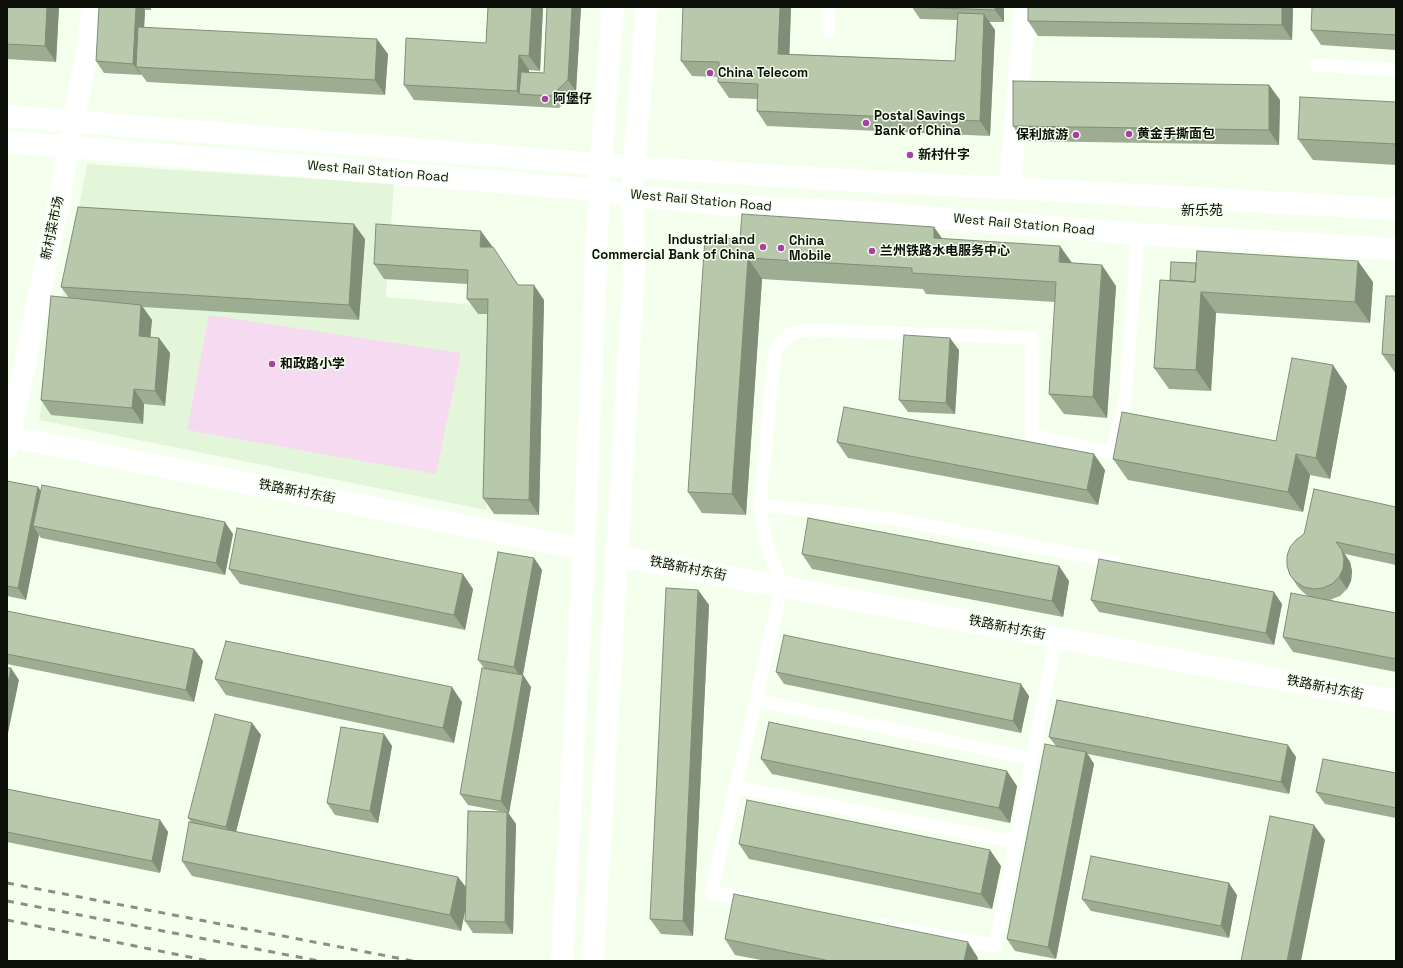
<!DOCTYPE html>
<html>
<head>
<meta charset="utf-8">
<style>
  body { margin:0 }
  #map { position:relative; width:1403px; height:968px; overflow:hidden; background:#f4ffed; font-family:"Space Grotesk",sans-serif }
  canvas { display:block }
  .frame { position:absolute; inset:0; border:8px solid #0c1009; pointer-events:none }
</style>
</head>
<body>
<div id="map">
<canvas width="1403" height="968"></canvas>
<div class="frame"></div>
</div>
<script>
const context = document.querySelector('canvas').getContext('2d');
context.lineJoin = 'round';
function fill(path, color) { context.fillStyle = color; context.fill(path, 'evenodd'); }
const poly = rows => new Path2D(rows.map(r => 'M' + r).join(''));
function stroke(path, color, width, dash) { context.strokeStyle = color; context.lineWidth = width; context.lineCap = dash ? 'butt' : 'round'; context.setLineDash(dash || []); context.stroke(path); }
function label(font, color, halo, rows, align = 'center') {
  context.font = font + ' "Space Grotesk","Noto Sans SC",sans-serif'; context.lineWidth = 3; context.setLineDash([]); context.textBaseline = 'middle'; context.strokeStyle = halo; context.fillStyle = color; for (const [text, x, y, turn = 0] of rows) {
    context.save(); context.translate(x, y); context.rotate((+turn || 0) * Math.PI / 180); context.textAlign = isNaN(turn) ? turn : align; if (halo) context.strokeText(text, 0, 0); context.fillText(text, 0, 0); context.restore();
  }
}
fill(poly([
  [87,164,394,184,386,297,497,307,486,510,39,420]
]), '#e4f6d9');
fill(poly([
  [209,315,461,353,436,474,187,430]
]), '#f5daf1');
stroke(poly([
  [829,32,829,7],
  [1315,65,1396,70],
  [760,505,895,519,1116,562],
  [756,700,1032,759],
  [736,787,1016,842],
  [750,900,711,893,782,586,765,539,760,505,775,351,781,342,789,335,799,331,810,330,1032,338,1032,435,1111,453,1125,402,1138,234],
  [881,925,995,946,1056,638]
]), '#fff', 13);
stroke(poly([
  [1010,188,1025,7],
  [7,436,584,549],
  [7,448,60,196,68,147,87,53,93,7],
  [618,556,1396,701]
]), '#fff', 22);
stroke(poly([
  [7,116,634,167,859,181,1010,188,1396,209],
  [7,142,599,190,633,196,754,207,878,213,1138,234,1396,249],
  [562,961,584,549,599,190,613,7],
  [593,961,634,272,633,196,634,167,647,7]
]), '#fff', 22);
stroke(poly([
  [7,883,413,961],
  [7,901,319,961],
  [7,920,209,961]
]), '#889083', 3, [7, 7]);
fill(poly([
  [7,7,59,7,56,62,7,59],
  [99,7,151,7,151,10,145,10,144,27,388,54,385,95,147,82,141,74,141,75,104,73,96,61],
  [488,7,543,7,540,71,529,70,529,72,544,73,547,7,581,7,576,91,559,108,414,100,404,85,486,43],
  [683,7,791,7,789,54,955,61,957,20,920,19,912,7,1004,7,1004,22,989,22,995,30,990,136,767,126,757,111,757,99,729,98,718,82,718,77,692,76,681,61],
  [1028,7,1293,7,1292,40,1038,36,1028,21],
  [1396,7,1396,50,1321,45,1311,30],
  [1269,85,1280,100,1279,145,1023,141,1013,126],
  [1396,102,1396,165,1313,160,1298,139],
  [365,239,359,320,143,307,152,320,150,337,159,338,170,353,165,406,144,404,143,424,51,415,41,400,69,298,61,287],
  [740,239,942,239,1072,263,1116,286,1107,418,1064,414,1049,394,1055,302,926,294,923,289,762,279,746,515,702,513,688,492],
  [492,246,492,247,518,285,544,300,539,515,494,514,483,498,488,314,478,314,467,299,467,284,384,279,374,264],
  [1170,280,1373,282,1370,323,1216,313,1211,391,1169,389,1154,368],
  [1396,287,1396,374,1382,354,1395,296],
  [959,350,955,414,908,412,899,400],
  [1347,386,1330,479,1310,475,1303,512,1128,480,1113,459,1276,441],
  [837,442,1105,470,1098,505,848,458],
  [7,481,38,487,41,491,233,534,225,575,41,538,39,535,26,600,7,596],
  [1396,507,1396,565,1345,554,1350,562,1352,571,1351,581,1347,589,1340,596,1330,600,1396,613,1396,672,1293,652,1283,637,1308,596,1305,594,1298,587,1290,575,1287,566],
  [802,554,1059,566,1069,581,1063,617,812,569],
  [534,558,542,570,523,675,531,687,509,813,508,812,516,824,513,934,473,933,465,921,465,910,461,931,192,876,182,861,192,823,188,818,252,723,261,735,236,832,458,877,466,887,505,812,468,805,460,794,484,668,478,660],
  [229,569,473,589,465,630,240,584],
  [698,590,709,605,693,936,661,934,650,919],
  [1091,600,1282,604,1274,645,1099,612],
  [7,611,194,649,203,661,194,702,7,664],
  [776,672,1029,696,1021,733,784,684],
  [215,679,462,702,454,743,226,695],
  [384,734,392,746,378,823,335,815,327,803],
  [1049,737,1296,757,1289,794,1088,754,1094,764,1056,959,1015,951,1007,939,1056,746],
  [761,759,1017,786,1010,823,772,774],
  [1396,773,1396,818,1325,804,1316,792],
  [7,789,160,820,168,832,160,873,7,842],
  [739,844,1001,866,992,909,749,859],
  [1237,895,1229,938,1091,911,1082,899],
  [725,939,978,958,977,961,766,961,735,955]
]), '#9dad92');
fill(poly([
  [47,7,59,7,56,62,45,46],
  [136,7,143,7,145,10,142,67,136,67,141,74,141,75,133,64],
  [532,7,543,7,540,71,529,56],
  [572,7,581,7,576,91,568,80],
  [780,7,791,7,789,69,778,54],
  [995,7,1004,7,1004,22,995,10],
  [1282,7,1293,7,1292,40,1282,25],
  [984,14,995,30,990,136,980,121],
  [377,39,388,54,385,95,375,80],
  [519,55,529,70,528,95,519,94,517,91],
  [1269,85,1280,100,1279,145,1269,130],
  [354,224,365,239,359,320,349,305],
  [934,227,949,248,934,238],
  [481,231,492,246,491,262,480,247],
  [1060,246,1075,267,1059,262],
  [748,258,762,279,746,515,732,494],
  [1358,261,1373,282,1370,323,1355,302],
  [1102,265,1116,286,1107,418,1093,397],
  [534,285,544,300,539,515,529,500],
  [1201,292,1216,313,1211,391,1196,370],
  [141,305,152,320,149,351,139,336],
  [159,338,170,353,165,406,155,391],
  [950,338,959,350,955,414,946,403],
  [1333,365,1347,386,1330,479,1316,458],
  [134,389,144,404,143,424,132,408],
  [1094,454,1105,470,1098,505,1087,490],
  [1296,454,1310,475,1303,512,1288,492],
  [38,487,46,499,33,526,39,535,26,600,18,588],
  [225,522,233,534,225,575,216,563],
  [1336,542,1350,562,1352,571,1351,581,1347,589,1339,577],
  [534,558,542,570,522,679,514,667],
  [1059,566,1069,581,1063,617,1052,601],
  [463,574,473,589,465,630,454,615],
  [698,590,709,605,693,936,683,921],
  [1274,592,1282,604,1274,645,1266,633],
  [194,649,203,661,194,702,186,690],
  [11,668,19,680,7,738,7,687],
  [523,675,531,687,509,813,501,801],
  [1021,684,1029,696,1021,733,1013,721],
  [452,687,462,702,454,743,443,728],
  [252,723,261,735,234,839,226,827],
  [384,734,392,746,378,823,370,811],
  [1288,745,1296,757,1289,794,1281,782],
  [1086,752,1094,764,1056,959,1048,947],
  [1007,771,1017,786,1010,823,999,808],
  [507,812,516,824,513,934,505,922],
  [160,820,168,832,160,873,152,861],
  [1314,825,1325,840,1301,961,1287,961],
  [990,850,1001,866,992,909,981,894],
  [458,877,469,892,461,931,450,915],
  [1229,883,1237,895,1229,938,1221,926],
  [968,942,978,958,977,961,964,961]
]), '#808d77');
const building = poly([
  [7,7,47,7,45,46,7,44,7,7],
  [99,7,136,7,133,64,96,61,99,7],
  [488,7,532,7,529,56,519,55,517,91,404,85,406,38,486,43,488,7],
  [547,7,572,7,568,80,551,96,519,94,521,72,544,73,547,7],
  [683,7,780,7,778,54,955,61,958,13,984,14,980,121,757,111,758,84,718,82,719,62,681,61,683,7],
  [912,7,995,7,995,10,912,7],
  [1028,7,1282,7,1282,25,1028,21,1028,7],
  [1312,7,1396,7,1396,35,1311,30,1312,7],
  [138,27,377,39,375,80,136,67,138,27],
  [1013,81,1269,85,1269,130,1013,126,1013,81],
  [1300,97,1396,102,1396,144,1298,139,1300,97],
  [78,207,354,224,349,305,61,287,78,207],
  [742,214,934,227,934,238,1060,246,1059,262,1102,265,1093,397,1049,394,1056,282,912,273,912,268,748,258,732,494,688,492,705,237,740,239,742,214],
  [376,224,481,231,480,247,493,247,518,285,534,285,529,500,483,498,488,299,467,299,468,270,374,264,376,224],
  [1197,251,1358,261,1355,302,1201,292,1196,370,1154,368,1160,280,1195,282,1197,251],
  [1171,262,1196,263,1195,282,1170,280,1171,262],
  [51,296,141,305,139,336,159,338,155,391,134,389,132,408,41,400,51,296],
  [1386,296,1396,296,1396,355,1382,354,1386,296],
  [904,335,950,338,946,403,899,400,904,335],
  [1292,358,1333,365,1316,458,1296,454,1288,492,1113,459,1122,412,1276,441,1292,358],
  [844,407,1094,454,1087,490,837,442,844,407],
  [7,481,38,487,18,588,7,586,7,481],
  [42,485,225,522,216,563,33,526,42,485],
  [1314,489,1396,507,1396,555,1336,542,1342,550,1344,559,1343,569,1339,577,1332,584,1323,588,1314,589,1304,587,1296,582,1290,575,1287,566,1287,556,1290,547,1296,540,1304,534,1314,489],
  [808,518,1059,566,1052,601,802,554,808,518],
  [237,528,463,574,454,615,229,569,237,528],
  [498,552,534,558,514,667,478,660,498,552],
  [1099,559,1274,592,1266,633,1091,600,1099,559],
  [666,588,698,590,683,921,650,919,666,588],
  [1291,593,1396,613,1396,659,1283,637,1291,593],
  [7,611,194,649,186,690,7,654,7,611],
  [784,635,1021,684,1013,721,776,672,784,635],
  [226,641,452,687,443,728,215,679,226,641],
  [7,668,11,668,7,687,7,668],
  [482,668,523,675,501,801,460,794,482,668],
  [1057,700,1288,745,1281,782,1049,737,1057,700],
  [215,714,252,723,226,827,188,818,215,714],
  [769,722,1007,771,999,808,761,759,769,722],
  [341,727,384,734,370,811,327,803,341,727],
  [1045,744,1086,752,1048,947,1007,939,1045,744],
  [1323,759,1396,773,1396,808,1316,792,1323,759],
  [7,789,160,820,152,861,7,832,7,789],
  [747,800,990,850,981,894,739,844,747,800],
  [468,811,507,812,505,922,465,921,468,811],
  [1270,816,1314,825,1287,961,1241,961,1270,816],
  [189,822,458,877,450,915,182,861,189,822],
  [1091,856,1229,883,1221,926,1082,899,1091,856],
  [734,894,968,942,964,961,830,961,725,939,734,894]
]);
fill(building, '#b7c9aa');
stroke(building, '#808d77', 1);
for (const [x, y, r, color] of [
  [710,73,4,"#a940a3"],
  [545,99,4,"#a940a3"],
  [866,123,4,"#a940a3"],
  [1129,134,4,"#a940a3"],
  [1076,135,4,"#a940a3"],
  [910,155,4,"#a940a3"],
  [763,247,4,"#a940a3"],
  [781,248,4,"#a940a3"],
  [872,251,4,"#a940a3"],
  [272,364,4,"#a940a3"]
]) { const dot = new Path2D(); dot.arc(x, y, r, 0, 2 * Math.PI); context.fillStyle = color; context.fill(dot); stroke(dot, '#f4ffed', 1.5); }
label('bold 13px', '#0c1009', '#f4ffed', [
  ["China Telecom",718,73],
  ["阿堡仔",553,99],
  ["Postal Savings",874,116],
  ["Bank of China",874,131],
  ["黄金手撕面包",1137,134],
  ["保利旅游",1068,135,"right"],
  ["新村什字",918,155],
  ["Industrial and",755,240,"right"],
  ["Commercial Bank of China",755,255,"right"],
  ["China",789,241],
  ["Mobile",789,256],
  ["兰州铁路水电服务中心",880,251],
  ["和政路小学",280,364]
], 'left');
label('13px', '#0c1009', '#f4ffed', [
  ["West Rail Station Road",378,172,5],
  ["West Rail Station Road",701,201,5],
  ["West Rail Station Road",1024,225,5],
  ["新村菜市场",53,228,-78],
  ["铁路新村东街",297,492,11],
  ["铁路新村东街",688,569,11],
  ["铁路新村东街",1007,628,11],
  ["铁路新村东街",1325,688,11]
]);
label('14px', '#0c1009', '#f4ffed', [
  ["新乐苑",1202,211]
]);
</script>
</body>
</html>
